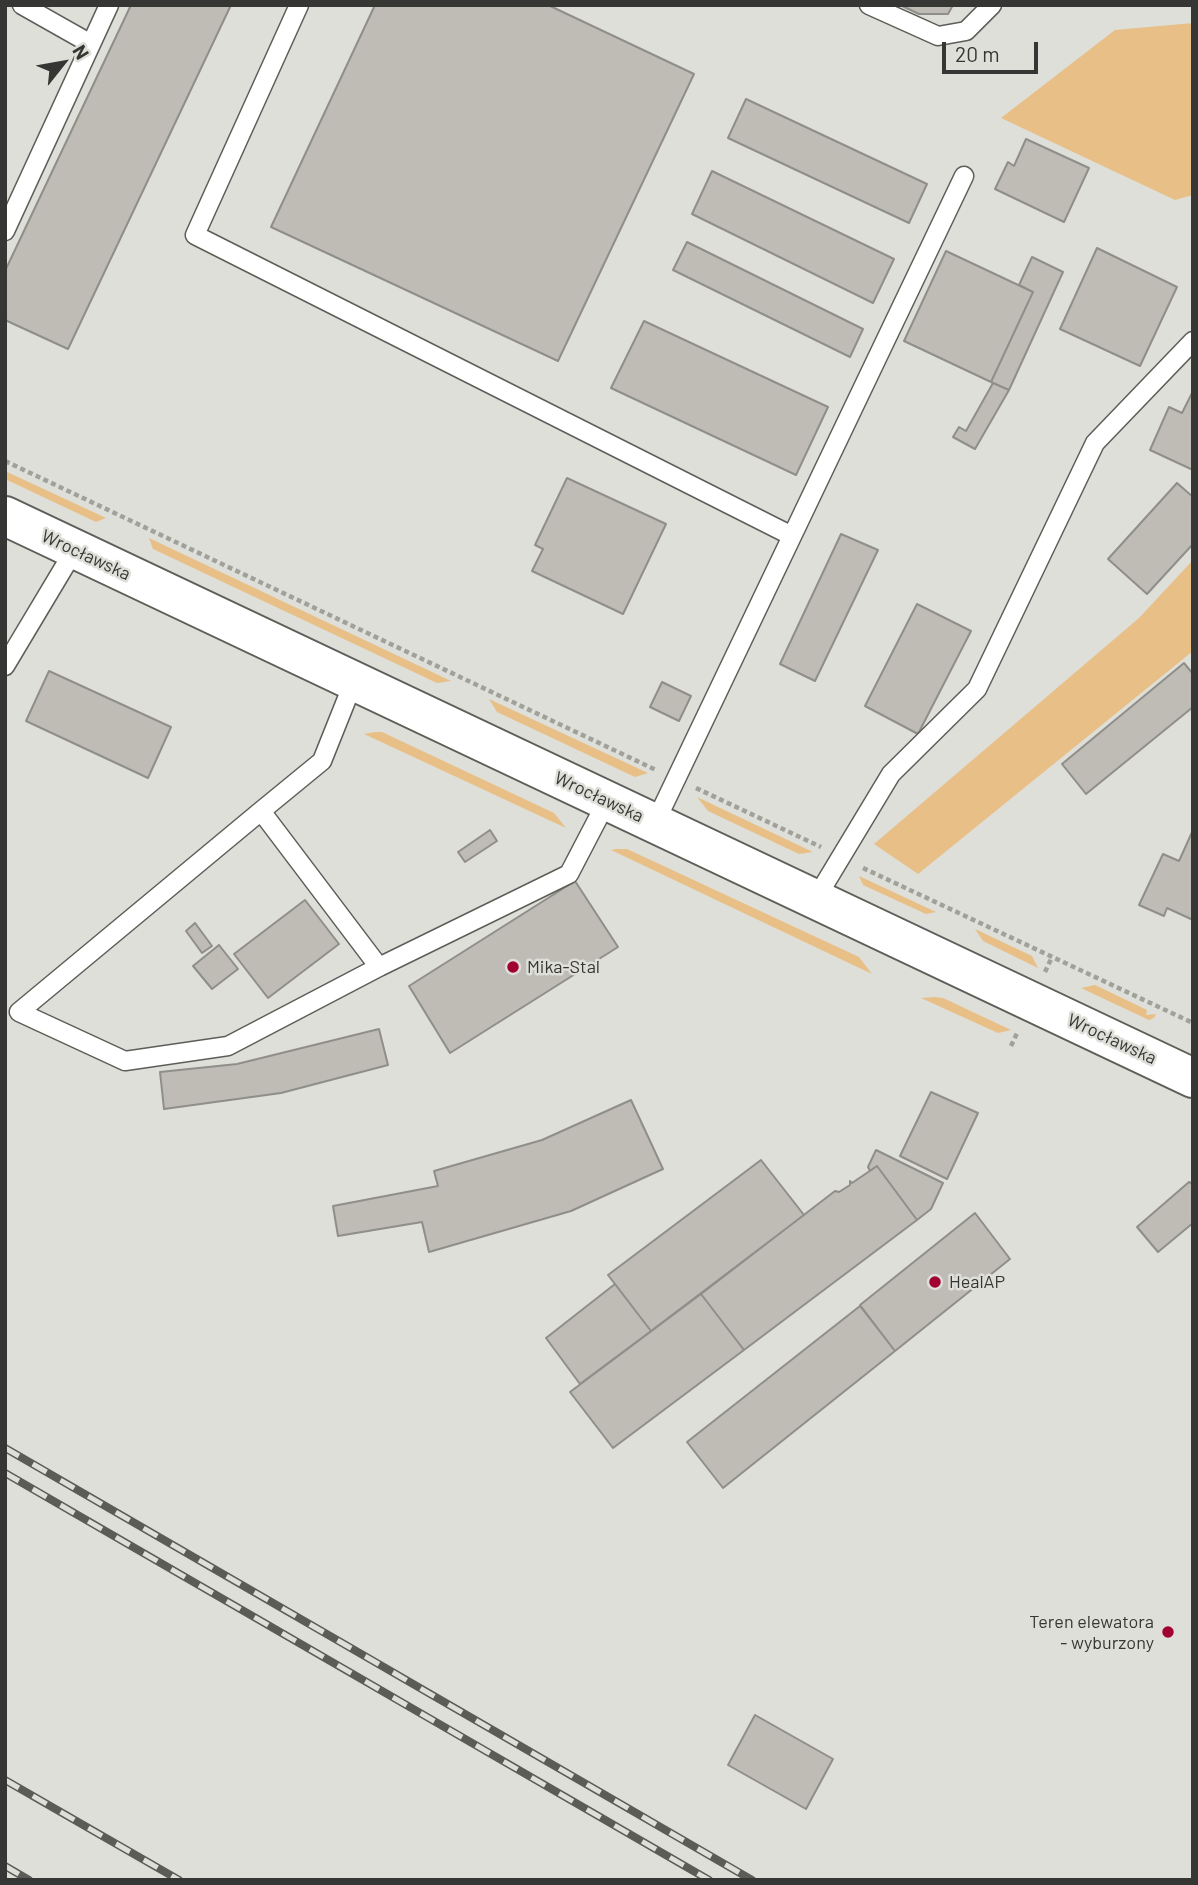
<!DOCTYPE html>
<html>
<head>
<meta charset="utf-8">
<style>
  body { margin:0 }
  #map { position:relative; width:1198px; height:1885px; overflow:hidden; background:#dedfd8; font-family:Barlow,sans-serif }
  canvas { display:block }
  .frame { position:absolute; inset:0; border:7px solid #363634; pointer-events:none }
  .north { position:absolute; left:28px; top:28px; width:70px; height:70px; -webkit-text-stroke:5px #dedfd8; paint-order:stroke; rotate:59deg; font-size:19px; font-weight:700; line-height:28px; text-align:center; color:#363634 }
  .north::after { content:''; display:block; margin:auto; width:24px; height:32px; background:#363634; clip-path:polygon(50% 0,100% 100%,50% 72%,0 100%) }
  .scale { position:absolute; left:942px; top:42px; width:96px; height:32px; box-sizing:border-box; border:4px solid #363634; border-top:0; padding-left:9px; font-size:21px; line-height:24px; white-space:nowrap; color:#363634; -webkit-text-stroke:5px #dedfd8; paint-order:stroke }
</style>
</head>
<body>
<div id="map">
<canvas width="1198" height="1885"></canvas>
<div class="frame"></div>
<div class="north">N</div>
<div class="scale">20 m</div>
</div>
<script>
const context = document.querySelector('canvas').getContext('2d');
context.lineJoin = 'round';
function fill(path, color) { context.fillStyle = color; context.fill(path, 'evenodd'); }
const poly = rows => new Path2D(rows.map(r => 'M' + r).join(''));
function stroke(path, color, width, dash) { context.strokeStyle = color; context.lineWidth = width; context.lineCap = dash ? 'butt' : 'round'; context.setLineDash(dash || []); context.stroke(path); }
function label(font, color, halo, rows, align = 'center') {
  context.font = font + ' Barlow,sans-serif'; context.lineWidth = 5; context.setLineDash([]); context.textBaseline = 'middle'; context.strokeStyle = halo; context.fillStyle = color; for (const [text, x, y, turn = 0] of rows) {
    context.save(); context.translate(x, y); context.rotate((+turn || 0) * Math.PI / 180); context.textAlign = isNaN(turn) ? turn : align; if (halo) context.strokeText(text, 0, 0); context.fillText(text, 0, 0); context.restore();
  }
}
fill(poly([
  [1193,23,1193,195,1175,200,1001,118,1115,30],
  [5,471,106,518,96,522,5,479],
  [149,538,451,681,437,683,153,549],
  [1193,560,1193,651,918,874,874,844,1139,618],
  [489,699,648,773,635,777,497,712],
  [375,732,382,732,554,813,566,828,364,734],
  [697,797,813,852,799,854,708,811],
  [616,849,627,849,859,957,872,974,611,850],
  [859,876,936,912,926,914,863,885],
  [975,929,1032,956,1038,968,983,941],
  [1095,985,1147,1010,1146,1015,1156,1014,1154,1018,1149,1020,1081,988],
  [935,997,943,998,1011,1030,998,1033,921,998]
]), '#e8bf87');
const building = poly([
  [131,5,231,5,68,349,5,320,5,271,131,5],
  [375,5,548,5,694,74,558,361,271,227,375,5],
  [900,5,953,5,948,14,919,14,900,5],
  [746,99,927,184,909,223,728,138,746,99],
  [1026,139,1089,168,1064,222,995,189,1008,162,1014,166,1026,139],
  [712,171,894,259,873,303,692,214,712,171],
  [687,242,863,329,850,357,673,270,687,242],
  [1097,248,1177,287,1140,366,1060,329,1097,248],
  [946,251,1033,292,991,382,904,341,946,251],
  [1032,257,1063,272,1009,390,991,382,1033,292,1019,285,1032,257],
  [644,321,828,407,796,475,611,388,644,321],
  [993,383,1009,390,975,449,953,437,959,427,966,431,993,383],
  [1193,391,1193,470,1150,450,1169,407,1182,413,1193,391],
  [567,478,666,524,623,614,532,571,543,549,535,545,567,478],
  [1177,483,1193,497,1193,544,1147,594,1108,559,1177,483],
  [841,534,878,550,815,681,780,664,841,534],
  [917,604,971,631,918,734,865,706,917,604],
  [1184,663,1193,674,1193,707,1086,794,1062,764,1184,663],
  [49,671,171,727,148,778,26,721,49,671],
  [662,682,691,696,679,721,650,707,662,682],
  [490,830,497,841,465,862,458,852,490,830],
  [1193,830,1193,920,1167,908,1164,916,1139,905,1163,854,1179,861,1193,830],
  [575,881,618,947,450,1053,409,986,575,881],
  [305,900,339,944,268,998,234,954,305,900],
  [195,923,212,946,202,953,186,931,195,923],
  [219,945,238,969,212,989,193,966,219,945],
  [379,1029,388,1065,281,1093,164,1109,160,1072,237,1064,379,1029],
  [931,1092,978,1113,947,1179,900,1156,931,1092],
  [631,1100,663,1169,571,1211,429,1252,422,1222,338,1236,333,1206,438,1186,434,1171,542,1140,631,1100],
  [876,1150,943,1183,931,1209,917,1220,877,1166,870,1171,868,1167,876,1150],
  [761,1160,804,1215,651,1331,608,1275,761,1160],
  [877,1166,917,1220,744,1350,701,1294,835,1191,839,1192,850,1185,850,1181,852,1183,877,1166],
  [1189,1182,1193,1184,1193,1223,1158,1252,1137,1227,1189,1182],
  [975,1213,1010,1259,895,1351,860,1305,975,1213],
  [615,1284,651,1331,580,1384,546,1338,615,1284],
  [701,1294,744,1350,613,1448,570,1392,701,1294],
  [860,1306,895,1351,723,1488,687,1442,860,1306],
  [755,1715,833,1759,806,1809,728,1765,755,1715]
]);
fill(building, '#bebcb5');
stroke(building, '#908e88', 2);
const lane = poly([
  [22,5,91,44],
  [299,5,195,235,792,536],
  [869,5,938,36,966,31,992,5],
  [5,231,109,5],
  [5,666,75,549],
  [261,811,379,967,228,1046,125,1061,19,1012,261,811,322,761,354,681],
  [655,823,964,176],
  [815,900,891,774,977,689,1095,443,1193,341],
  [379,967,569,874,607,801]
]);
const secondary = poly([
  [5,516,1193,1078]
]);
stroke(lane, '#5d5e58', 21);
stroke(secondary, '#5d5e58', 42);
stroke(poly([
  [5,461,656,770],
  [696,788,821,847],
  [863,868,1193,1023],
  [1045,972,1052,957],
  [1011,1046,1018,1031]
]), '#a1a19c', 4.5, [5, 3.5]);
stroke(lane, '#fff', 18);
stroke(secondary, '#fff', 38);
const rail = poly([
  [5,1448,752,1880],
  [5,1473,709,1880],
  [5,1780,179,1880],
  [5,1866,29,1880]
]);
stroke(rail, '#5b5b58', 8);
stroke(rail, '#dedfd8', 5, [16]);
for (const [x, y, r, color] of [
  [513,967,7,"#a20232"],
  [935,1282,7,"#a20232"],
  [1168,1632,7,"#a20232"]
]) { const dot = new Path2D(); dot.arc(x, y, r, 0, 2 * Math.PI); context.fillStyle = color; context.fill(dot); stroke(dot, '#dedfd8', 2.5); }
label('18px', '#363634', '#dedfd8', [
  ["Wrocławska",86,555,25],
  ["Wrocławska",599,797,25],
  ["Wrocławska",1112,1039,25]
]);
label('18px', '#363634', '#dedfd8', [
  ["Mika-Stal",527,967],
  ["HealAP",949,1282],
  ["Teren elewatora",1154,1622,"right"],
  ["- wyburzony",1154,1643,"right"]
], 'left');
</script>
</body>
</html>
